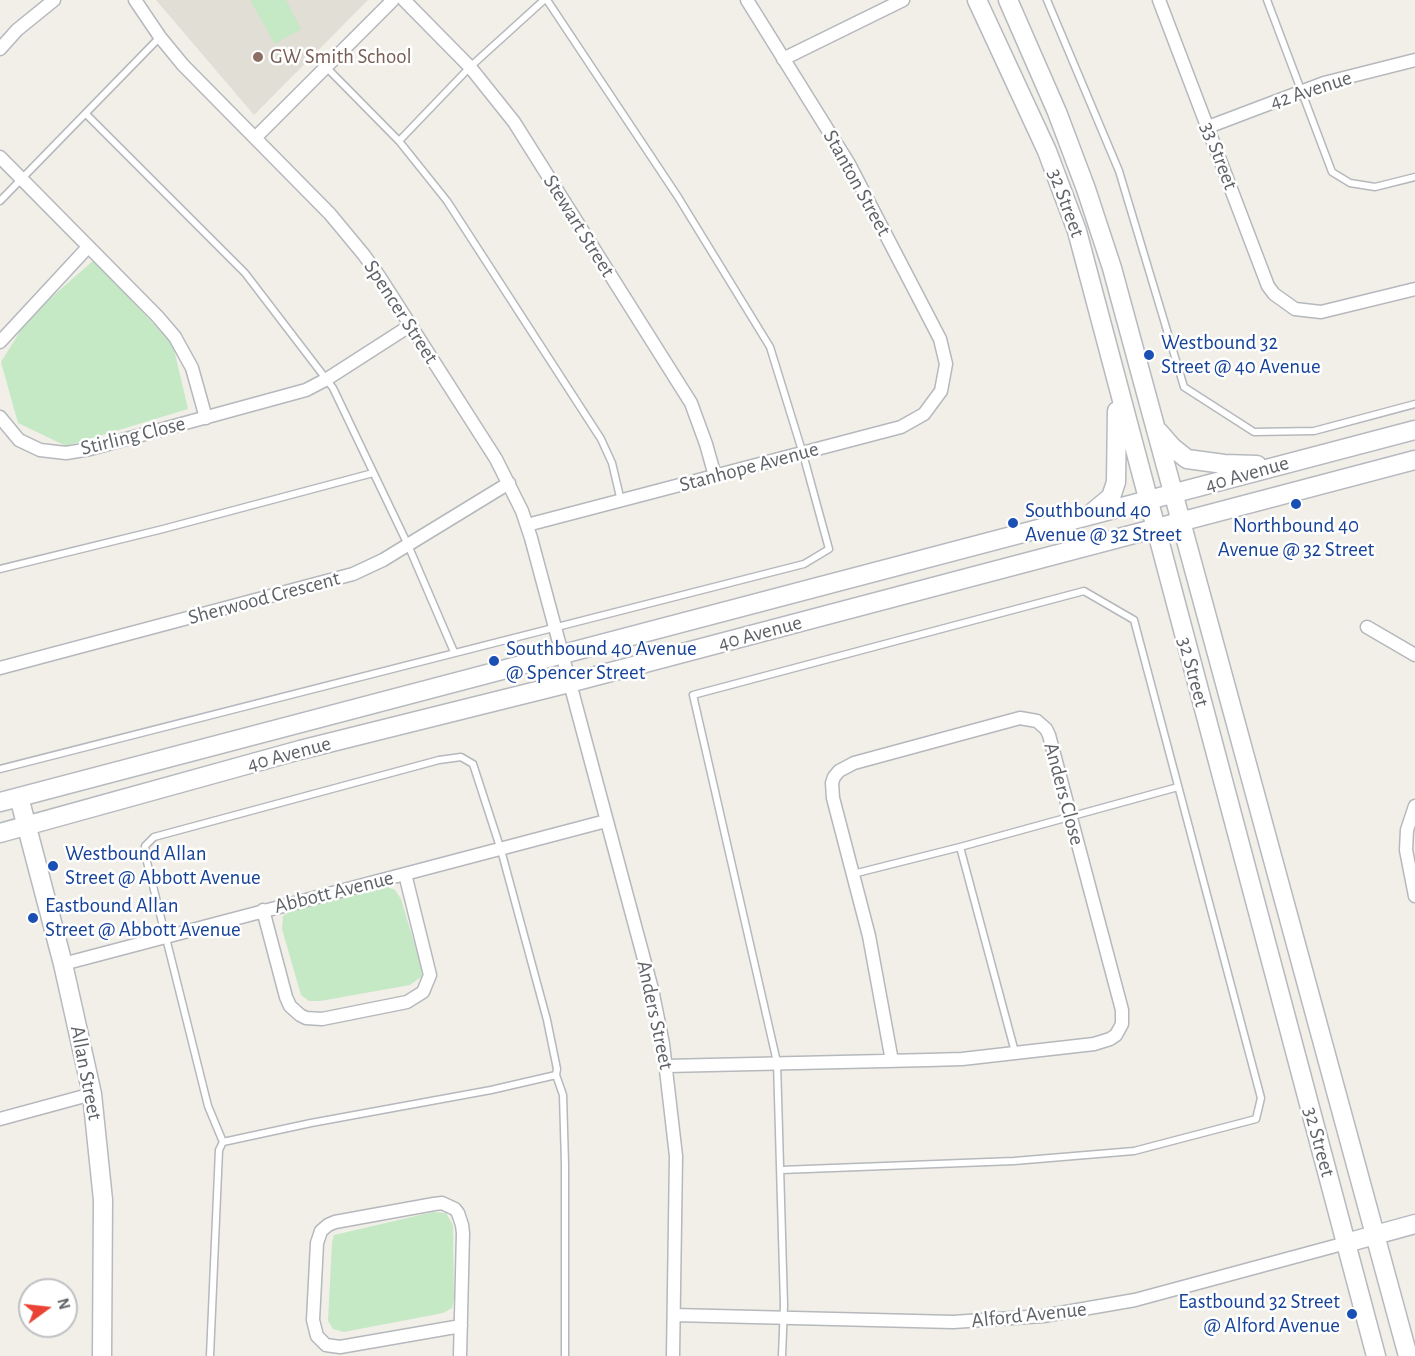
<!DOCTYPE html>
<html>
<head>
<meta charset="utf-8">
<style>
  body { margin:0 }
  #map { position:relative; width:1415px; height:1356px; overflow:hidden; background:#f1efe8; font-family:"Alegreya Sans",sans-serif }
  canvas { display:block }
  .north { position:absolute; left:18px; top:1278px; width:60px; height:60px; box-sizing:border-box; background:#fff; border:2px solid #bfc1c3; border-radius:50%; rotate:75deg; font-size:16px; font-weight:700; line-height:24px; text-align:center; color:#5f6368 }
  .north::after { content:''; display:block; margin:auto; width:21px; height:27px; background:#ea4335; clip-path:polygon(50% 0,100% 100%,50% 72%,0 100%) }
</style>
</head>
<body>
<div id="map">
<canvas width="1415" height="1356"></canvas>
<div class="north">N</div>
</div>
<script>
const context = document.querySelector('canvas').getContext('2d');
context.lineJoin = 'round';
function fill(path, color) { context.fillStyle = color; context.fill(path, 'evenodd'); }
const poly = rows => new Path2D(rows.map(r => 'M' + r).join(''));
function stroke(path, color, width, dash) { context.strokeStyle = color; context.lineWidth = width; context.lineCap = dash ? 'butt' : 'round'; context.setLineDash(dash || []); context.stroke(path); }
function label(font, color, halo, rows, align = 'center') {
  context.font = font + ' "Alegreya Sans",sans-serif'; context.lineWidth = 5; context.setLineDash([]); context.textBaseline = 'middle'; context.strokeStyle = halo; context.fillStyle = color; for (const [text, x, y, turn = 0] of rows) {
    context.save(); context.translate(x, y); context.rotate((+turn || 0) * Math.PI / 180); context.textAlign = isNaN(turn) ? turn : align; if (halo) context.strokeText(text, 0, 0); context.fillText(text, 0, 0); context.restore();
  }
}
fill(poly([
  [156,0,368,0,254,115]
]), '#e1ded6');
fill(poly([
  [250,0,286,0,301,29,275,44],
  [94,260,173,345,188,409,66,446,18,423,1,362,29,317],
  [385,886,395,890,401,899,421,966,422,976,410,985,320,1001,309,1001,301,995,282,929,283,916,293,910],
  [433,1212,446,1213,453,1225,454,1299,452,1308,443,1313,344,1332,333,1329,328,1321,332,1243,334,1235]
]), '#c5e8c5');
const lane = poly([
  [1047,0,1119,171,1184,387,1254,432,1314,431,1415,404],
  [1267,0,1332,172,1350,183,1375,187,1415,177],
  [326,67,399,141,447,201,601,439,612,463,621,501],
  [86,114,245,273,333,388,408,545,454,652],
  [399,141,470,67,544,0],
  [0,201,160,37],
  [0,569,163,529,373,473],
  [0,769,804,564,829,549,803,454,770,347,678,197,547,0],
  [960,847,1015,1052],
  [853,874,960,847,1178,787],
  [223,1142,311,1123,491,1090,556,1075],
  [781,1170,1014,1161,1134,1151,1256,1119,1261,1098,1134,620,1084,591,693,695,777,1062,784,1305,782,1356],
  [210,1356,219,1150,223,1142,208,1106,147,862,145,846,154,837,439,760,461,757,473,764,501,850,547,1020,557,1069,556,1075,563,1095,565,1164,565,1356]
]);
const street = poly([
  [135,0,160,37,183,65,330,214,364,255,379,276,496,459,522,511,531,538,652,989,663,1044,676,1156,673,1356],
  [404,0,470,67,514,122,691,403,706,444,715,476],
  [1159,0,1268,286,1274,294,1295,309,1321,312,1415,289],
  [0,49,17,30,54,0],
  [783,59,903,0],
  [1208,127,1324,83,1415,60],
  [255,138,393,0],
  [0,157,157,316,175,337,192,368,206,418],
  [0,342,88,247],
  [0,417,19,440,40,450,66,453,90,449,306,390,327,379,411,325],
  [527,525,901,427,924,414,941,391,946,364,940,339,849,164,747,0],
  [1367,627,1415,655],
  [0,668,353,574,383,560,509,483],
  [1415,806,1407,830,1406,850,1415,896],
  [263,910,286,997,290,1006,300,1015,306,1018,322,1019,407,1002,423,992,430,975,405,874],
  [63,964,606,821],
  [666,1066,928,1060,962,1059,1094,1044,1110,1039,1116,1035,1122,1024,1122,1010,1049,735,1046,729,1037,721,1020,718,854,763,839,771,834,777,832,783,833,798,869,936,892,1061],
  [0,1119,92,1094],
  [674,1315,953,1322,1043,1316,1135,1300,1346,1243],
  [460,1356,463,1233,462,1225,458,1213,455,1209,442,1203,434,1204,335,1222,328,1225,321,1231,317,1243,313,1320,317,1336,326,1345,340,1347,461,1326]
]);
const secondary = poly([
  [977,0,1047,151,1077,231,1376,1356],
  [1008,0,1057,112,1086,189,1112,268,1408,1356],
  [1158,431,1172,447,1187,459,1224,464,1257,465],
  [1093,512,1111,497,1116,482,1117,411],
  [19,797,63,964,92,1094,103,1200,102,1356],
  [0,802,1415,430],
  [0,833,300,750,569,683,1415,460],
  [1346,1243,1415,1224]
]);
stroke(lane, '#b5b8bc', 9);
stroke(street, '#b5b8bc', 15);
stroke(secondary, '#b6babf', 21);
stroke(lane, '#fff', 6);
stroke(street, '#fff', 12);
stroke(secondary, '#fff', 18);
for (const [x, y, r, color] of [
  [258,57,6,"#8d6e63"],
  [1149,355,6,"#1a4fb4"],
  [1296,504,6,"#1a4fb4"],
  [1013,523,6,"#1a4fb4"],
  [494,661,6,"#1a4fb4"],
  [53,866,6,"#1a4fb4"],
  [33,918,6,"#1a4fb4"],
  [1352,1314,6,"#1a4fb4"]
]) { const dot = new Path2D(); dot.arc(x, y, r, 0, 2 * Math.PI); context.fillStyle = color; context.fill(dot); stroke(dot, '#fff', 2); }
label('21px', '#785e54', '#fff', [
  ["GW Smith School",270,57]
], 'left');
label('21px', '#5f6368', '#fff', [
  ["42 Avenue",1311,90,-18],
  ["33 Street",1219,156,69],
  ["Stanton Street",857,183,61],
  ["32 Street",1066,203,70],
  ["Stewart Street",579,226,58],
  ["Spencer Street",401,312,57],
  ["Stirling Close",133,436,-14],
  ["Stanhope Avenue",749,467,-15],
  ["40 Avenue",1247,474,-16],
  ["Sherwood Crescent",264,598,-15],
  ["40 Avenue",760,633,-15],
  ["32 Street",1193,672,75],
  ["40 Avenue",289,754,-15],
  ["Anders Close",1064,794,75],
  ["Abbott Avenue",334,892,-14],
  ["Anders Street",655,1015,78],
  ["Allan Street",86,1073,79],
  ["32 Street",1319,1142,75],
  ["Alford Avenue",1029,1315,-6]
]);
label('21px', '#164399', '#fff', [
  ["Westbound 32",1161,343],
  ["Street @ 40 Avenue",1161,367],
  ["Southbound 40",1025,511],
  ["Avenue @ 32 Street",1025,535],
  ["Northbound 40",1296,526,"center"],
  ["Avenue @ 32 Street",1296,550,"center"],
  ["Southbound 40 Avenue",506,649],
  ["@ Spencer Street",506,673],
  ["Westbound Allan",65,854],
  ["Street @ Abbott Avenue",65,878],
  ["Eastbound Allan",45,906],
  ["Street @ Abbott Avenue",45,930],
  ["Eastbound 32 Street",1340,1302,"right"],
  ["@ Alford Avenue",1340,1326,"right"]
], 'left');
</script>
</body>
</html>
